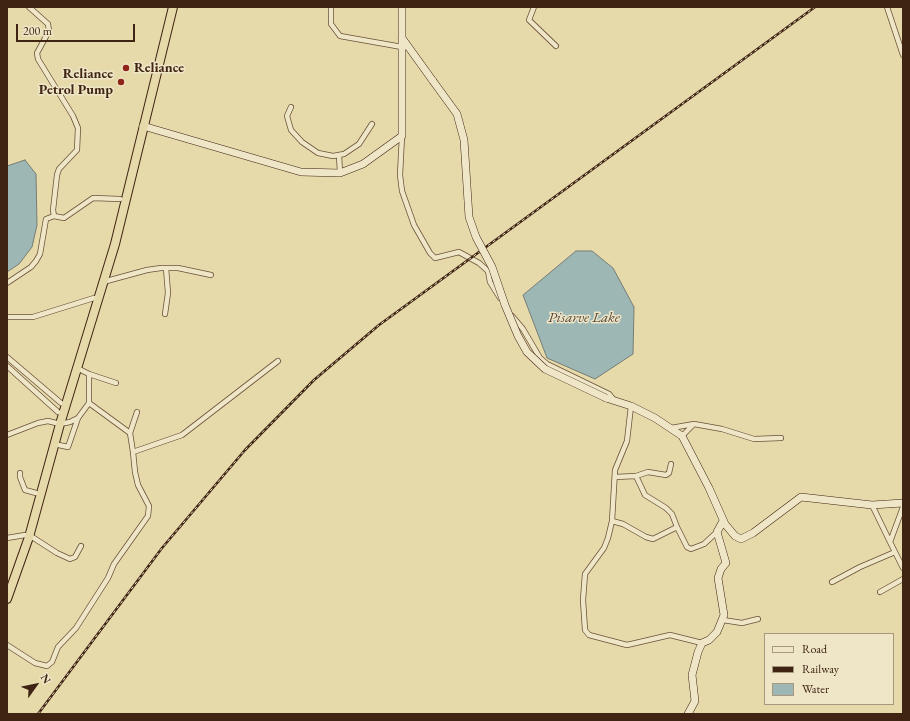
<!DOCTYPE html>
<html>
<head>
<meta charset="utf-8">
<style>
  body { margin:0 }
  #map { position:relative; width:910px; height:721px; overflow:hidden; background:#e6d9aa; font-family:"EB Garamond",serif }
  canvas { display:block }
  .frame { position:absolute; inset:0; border:8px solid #3f2413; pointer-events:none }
  .legend { position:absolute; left:764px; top:633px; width:130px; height:72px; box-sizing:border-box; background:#efe6c8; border:1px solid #a99880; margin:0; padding:5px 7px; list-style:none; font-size:12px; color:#3f2413 }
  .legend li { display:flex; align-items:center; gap:8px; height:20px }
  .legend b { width:20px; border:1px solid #a99880 }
  .north { position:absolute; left:16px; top:665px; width:40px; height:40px; -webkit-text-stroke:3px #efe6c8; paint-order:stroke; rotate:57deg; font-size:11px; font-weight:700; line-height:16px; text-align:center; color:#3f2413 }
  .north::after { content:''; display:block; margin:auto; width:14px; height:18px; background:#3f2413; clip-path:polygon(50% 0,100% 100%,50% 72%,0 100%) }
  .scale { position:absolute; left:16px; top:24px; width:119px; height:18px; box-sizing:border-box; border:2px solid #3f2413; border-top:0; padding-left:5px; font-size:12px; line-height:14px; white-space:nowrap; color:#3f2413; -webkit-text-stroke:3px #efe6c8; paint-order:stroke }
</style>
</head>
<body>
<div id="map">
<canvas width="910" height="721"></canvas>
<div class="frame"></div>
<ul class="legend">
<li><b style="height:5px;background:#efe6c8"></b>Road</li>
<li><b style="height:5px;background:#3f2413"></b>Railway</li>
<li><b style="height:11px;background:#9cb7b4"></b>Water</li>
</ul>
<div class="north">N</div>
<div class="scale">200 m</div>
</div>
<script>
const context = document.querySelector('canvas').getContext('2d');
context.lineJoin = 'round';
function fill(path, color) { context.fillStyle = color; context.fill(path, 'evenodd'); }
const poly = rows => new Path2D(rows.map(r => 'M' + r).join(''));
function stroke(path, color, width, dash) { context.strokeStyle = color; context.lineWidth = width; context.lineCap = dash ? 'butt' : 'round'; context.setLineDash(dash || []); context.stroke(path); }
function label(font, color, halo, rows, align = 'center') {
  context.font = font + ' "EB Garamond",serif'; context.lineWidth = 3; context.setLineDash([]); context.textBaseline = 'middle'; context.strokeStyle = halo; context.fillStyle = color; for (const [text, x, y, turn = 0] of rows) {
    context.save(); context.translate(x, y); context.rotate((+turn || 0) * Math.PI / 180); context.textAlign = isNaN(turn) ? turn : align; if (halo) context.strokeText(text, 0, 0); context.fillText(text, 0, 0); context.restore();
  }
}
const water = poly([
  [25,160,36,174,37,225,32,247,19,264,7,272,7,166,25,160],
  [576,251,592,251,613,268,634,307,633,354,595,379,547,358,523,295,576,251]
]);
fill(water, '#9cb7b4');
stroke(water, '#777c74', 1);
const street = poly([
  [29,7,48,24,49,31,37,53,38,59,73,116,78,128,77,150,59,169,57,175,53,210,54,216,64,218,93,198,120,199],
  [331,7,331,24,340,36,402,47],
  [534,7,529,20,556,46],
  [887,7,903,55],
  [291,107,287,116,291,130,302,142,318,153,333,156,344,154,359,144,372,124],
  [402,136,400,175,402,191,414,225,430,253,435,258,459,252,479,263,488,271,490,282,500,298],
  [339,155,340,173],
  [103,282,147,270,161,268,178,268,211,275],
  [7,283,31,267,36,261,40,254,46,219,54,216],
  [165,314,168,293,166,268],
  [512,316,523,329,540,358,547,364,609,394,614,400],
  [7,317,33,317,94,298],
  [7,357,61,403],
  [7,366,58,412],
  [77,368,89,374,89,403],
  [89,374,116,383],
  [631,406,627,441,615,470,612,521,608,538,604,548,585,574,583,600,585,630,589,635,627,645,670,635,702,643],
  [671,428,694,424],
  [130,433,137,412],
  [7,435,38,423,48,421,60,424,70,422,78,418,89,403,130,433,133,452,182,435,278,361],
  [682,436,694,424,722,429,754,439,781,438],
  [54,444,68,447,78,418],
  [20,473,20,477,25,490,36,493],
  [636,476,648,472,666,475,669,473,671,464],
  [872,505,890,542],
  [612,521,623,524,646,537,653,539,677,527,672,514,666,508,645,495,636,476,615,477],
  [677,527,687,547,691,549,704,544,717,532],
  [29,535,57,553,70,559,75,557,81,546],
  [7,538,25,535],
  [895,552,903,568],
  [832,582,860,567,895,552,890,542,903,507],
  [880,592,903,579],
  [723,620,742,623,758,619],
  [7,645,35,663,47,666,52,662,58,647,76,628,108,578,114,564,148,516,149,506,138,485,135,472,133,452]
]);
const secondary = poly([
  [402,38,433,81],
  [143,126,301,172,340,173,363,164,402,136,402,7],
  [606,398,631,406,655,418,682,436,709,488,725,524,735,536,741,539,753,533,801,497,872,505,903,503],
  [688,714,695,701,692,675,698,652,702,643,709,640,717,632,724,615,718,578,721,569,726,563,717,532,723,521]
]);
const highway = poly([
  [7,599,29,537,60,424,115,244,173,7]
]);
stroke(street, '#695139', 6);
stroke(secondary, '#3f2413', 8);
stroke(highway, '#3f2413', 10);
stroke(street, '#efe6c8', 4.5);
stroke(secondary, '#efe6c8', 7);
stroke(highway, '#e6d9aa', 8);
const rail = poly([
  [38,714,162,548,245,450,314,380,379,325,815,7]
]);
stroke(rail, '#3f2413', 2.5);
stroke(rail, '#efe6c8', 1, [3]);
const secondaryBridge = poly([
  [433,81,457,114,464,140,469,217,476,237,492,267,505,305,518,336,527,352,545,369,606,398]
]);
stroke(secondaryBridge, '#3f2413', 8, []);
stroke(secondaryBridge, '#efe6c8', 7);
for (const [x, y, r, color] of [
  [126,68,4,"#8f2418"],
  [121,82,4,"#8f2418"]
]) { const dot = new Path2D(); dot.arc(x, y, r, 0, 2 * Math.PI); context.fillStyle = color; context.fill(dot); stroke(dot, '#efe6c8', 1.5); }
label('bold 14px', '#3f2413', '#efe6c8', [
  ["Reliance",134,68],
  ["Reliance",113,74,"right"],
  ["Petrol Pump",113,90,"right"]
], 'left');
label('italic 15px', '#56493b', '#efe6c8', [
  ["Pisarve Lake",584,318]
]);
</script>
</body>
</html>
